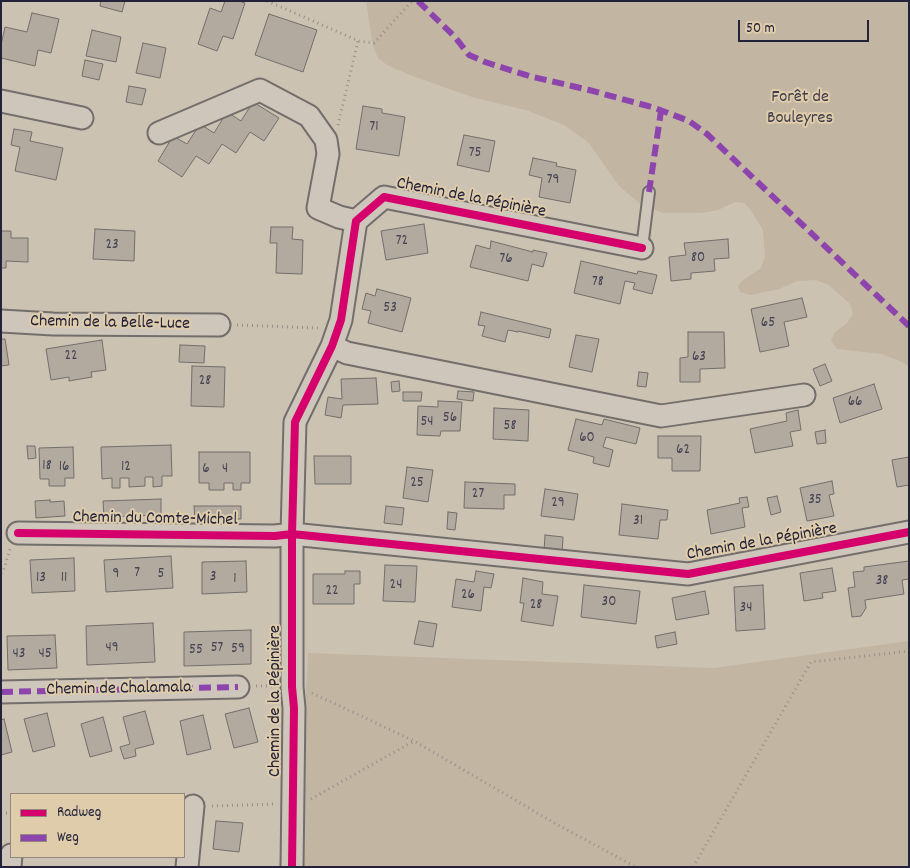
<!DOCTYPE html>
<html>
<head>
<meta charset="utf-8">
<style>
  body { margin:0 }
  #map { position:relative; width:910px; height:868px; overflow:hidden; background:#ccc2b1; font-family:Dekko,sans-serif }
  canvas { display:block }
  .frame { position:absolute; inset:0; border:2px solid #22223b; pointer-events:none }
  .legend { position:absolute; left:10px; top:793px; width:175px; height:65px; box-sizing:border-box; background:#dfccaa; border:1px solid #93887e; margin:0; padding:6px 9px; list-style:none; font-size:15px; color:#22223b }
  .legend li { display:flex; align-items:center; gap:10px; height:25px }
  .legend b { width:25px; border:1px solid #93887e }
  .scale { position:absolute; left:738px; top:20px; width:131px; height:22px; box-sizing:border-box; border:2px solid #22223b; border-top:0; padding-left:6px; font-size:15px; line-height:18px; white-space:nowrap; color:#22223b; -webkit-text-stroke:4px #dfccaa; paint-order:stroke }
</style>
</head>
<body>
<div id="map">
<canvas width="910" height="868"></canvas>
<div class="frame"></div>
<ul class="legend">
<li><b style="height:6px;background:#d6006c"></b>Radweg</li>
<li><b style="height:6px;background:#8e44ad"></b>Weg</li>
</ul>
<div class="scale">50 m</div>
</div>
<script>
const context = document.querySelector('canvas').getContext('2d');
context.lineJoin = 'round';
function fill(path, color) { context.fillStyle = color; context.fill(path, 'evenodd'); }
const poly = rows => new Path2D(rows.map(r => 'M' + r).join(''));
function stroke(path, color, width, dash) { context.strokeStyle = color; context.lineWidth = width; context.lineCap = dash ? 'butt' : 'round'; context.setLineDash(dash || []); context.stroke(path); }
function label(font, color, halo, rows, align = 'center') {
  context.font = font + ' Dekko,sans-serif'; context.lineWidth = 4; context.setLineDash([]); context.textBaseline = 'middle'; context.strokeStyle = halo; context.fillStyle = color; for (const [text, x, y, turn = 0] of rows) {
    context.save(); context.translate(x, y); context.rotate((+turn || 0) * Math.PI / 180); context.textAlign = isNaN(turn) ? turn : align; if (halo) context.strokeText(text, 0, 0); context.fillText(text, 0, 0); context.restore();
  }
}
fill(poly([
  [366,1,909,1,909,367,904,363,882,354,837,349,831,341,835,332,847,323,853,314,850,304,829,285,816,280,797,281,779,289,750,295,740,292,738,286,742,281,761,268,765,256,763,230,750,209,744,203,735,202,718,210,701,213,663,213,639,203,619,186,589,143,564,125,526,110,475,98,410,75,387,65,378,58,373,46],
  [909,641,909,867,304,867,302,773,308,653,714,668]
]), '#c2b5a1');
const building = poly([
  [101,1,125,1,122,12,100,6,101,1],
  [225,1,239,1,245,3,233,39,223,36,217,51,198,44,210,8,221,12,225,1],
  [32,13,59,19,51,53,38,50,35,66,1,58,1,45,5,27,27,32,32,13],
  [269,14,317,30,303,72,255,55,269,14],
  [92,30,121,37,116,62,86,56,92,30],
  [143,43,166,48,160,78,136,73,143,43],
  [85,60,103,64,99,80,82,76,85,60],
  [129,86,146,89,142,105,126,102,129,86],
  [253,102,279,118,264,141,250,132,236,153,222,144,209,164,196,156,182,177,158,161,173,136,187,144,200,124,214,133,227,112,241,121,253,102],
  [363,106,382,109,382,113,405,117,399,156,356,149,363,106],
  [14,129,32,132,30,141,63,148,56,180,15,171,20,147,11,145,14,129],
  [464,135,495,141,489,172,457,165,464,135],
  [533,158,557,163,556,166,576,170,570,203,539,197,542,178,529,175,533,158],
  [424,224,428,253,386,260,381,231,424,224],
  [271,227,293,227,292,239,303,240,302,274,276,273,277,243,270,243,271,227],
  [95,229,135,231,134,261,93,259,95,229],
  [1,231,11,231,11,238,28,238,28,262,6,261,6,268,1,268,1,231],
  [728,239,729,258,714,259,715,271,691,273,691,279,671,281,669,257,686,255,684,243,728,239],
  [491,241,533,252,533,250,547,253,543,267,532,264,528,281,470,267,476,245,490,249,491,241],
  [581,261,637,274,638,271,657,275,652,294,633,289,635,283,625,281,620,304,574,293,581,261],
  [377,289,411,298,402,332,368,323,371,311,362,309,366,293,375,296,377,289],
  [802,298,807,317,784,322,789,346,760,352,751,309,802,298],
  [481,312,551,329,549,338,518,331,518,332,508,330,505,342,482,336,485,326,478,325,481,312],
  [688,332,724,332,725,368,700,369,700,382,680,382,680,358,688,357,688,332],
  [576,335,599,339,592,372,569,367,576,335],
  [1,339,5,339,9,365,1,366,1,339],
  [102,340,106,370,91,372,92,377,69,381,69,377,51,380,46,349,102,340],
  [180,345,205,346,204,363,179,362,180,345],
  [825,364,832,381,820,386,813,369,825,364],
  [192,366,225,367,224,407,191,406,192,366],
  [639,372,648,373,646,387,637,386,639,372],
  [376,378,378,404,343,405,341,418,325,415,328,397,342,399,341,379,376,378],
  [399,381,400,391,392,392,391,382,399,381],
  [874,384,882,409,840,423,833,398,874,384],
  [458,391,474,392,473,401,457,399,458,391],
  [403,392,422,392,421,401,403,401,403,392],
  [438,401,462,402,460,431,441,431,440,436,417,435,418,406,438,407,438,401],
  [494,408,529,410,528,441,493,439,494,408],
  [798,410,801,430,790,432,793,446,755,453,750,429,787,421,786,413,798,410],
  [576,419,602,425,604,419,640,428,636,444,606,437,603,447,613,450,609,467,593,463,594,457,568,450,576,419],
  [825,430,826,443,817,444,815,432,825,430],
  [658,436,701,436,700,471,672,471,672,458,658,458,658,436],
  [171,445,172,476,162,476,162,486,153,487,153,477,145,477,145,486,129,487,129,478,120,478,120,488,112,488,112,478,102,479,101,447,171,445],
  [27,446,35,446,36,458,28,459,27,446],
  [73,447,74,478,65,478,65,486,49,486,49,479,40,479,39,448,73,447],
  [199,452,250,452,250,483,241,483,241,490,233,490,233,483,224,483,224,490,209,490,209,483,199,483,199,452],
  [314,456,351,456,351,484,315,484,314,456],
  [909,457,909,485,897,487,892,460,909,457],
  [407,467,433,470,428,502,403,498,407,467],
  [832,481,834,494,829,495,834,516,807,521,800,488,832,481],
  [465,482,515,484,515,495,504,495,504,509,464,508,465,482],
  [545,489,578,494,574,520,541,516,545,489],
  [777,496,781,512,771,515,767,498,777,496],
  [747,497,749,507,742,508,745,527,711,534,707,510,740,503,739,498,747,497],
  [161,499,161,515,104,517,103,501,161,499],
  [50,500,50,502,64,501,65,516,36,518,35,501,50,500],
  [622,504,668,510,667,520,660,520,658,539,619,535,622,504],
  [194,506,241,506,241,519,195,519,194,506],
  [386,506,404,508,402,525,384,523,386,506],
  [448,512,457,513,455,530,447,529,448,512],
  [545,535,563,537,562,554,544,552,545,535],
  [171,556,173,588,106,592,104,560,171,556],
  [74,558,75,591,32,593,30,560,74,558],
  [246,561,247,592,202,594,202,562,246,561],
  [909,561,909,579,902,580,904,594,865,600,866,608,861,616,852,617,848,588,855,587,853,572,864,571,864,567,909,561],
  [385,565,417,566,415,602,383,601,385,565],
  [832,568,836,591,822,593,823,598,804,601,800,573,832,568],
  [345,571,360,571,360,584,354,584,354,604,313,604,313,574,345,574,345,571],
  [476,571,494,574,491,588,484,587,481,611,452,607,456,579,474,582,476,571],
  [523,578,543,582,542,594,558,596,553,626,521,621,524,603,520,603,523,578],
  [584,585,640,591,636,624,581,617,584,585],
  [763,585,765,629,736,631,734,587,763,585],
  [705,591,709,614,676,620,672,598,705,591],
  [419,621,437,624,433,647,414,644,419,621],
  [153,623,155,662,87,665,86,626,153,623],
  [251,630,251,664,184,666,184,632,251,630],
  [675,632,677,644,657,648,655,636,675,632],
  [55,635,57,668,8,670,7,636,55,635],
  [249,708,258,742,234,748,225,714,249,708],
  [145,711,154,744,135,749,136,756,124,759,120,747,130,744,123,717,145,711],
  [47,713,55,746,33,752,24,719,47,713],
  [203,715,211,749,187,755,180,721,203,715],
  [103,717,112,751,90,757,81,724,103,717],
  [4,719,12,752,1,755,1,720,4,719],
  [216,821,243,823,239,852,213,849,216,821]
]);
fill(building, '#b2aa9f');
stroke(building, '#736e6c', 1);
const service = poly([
  [642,248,649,192]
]);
const minor = poly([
  [1,101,82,118],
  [159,133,260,90,309,116,326,140,328,154,318,208,339,217,356,221],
  [1,321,53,324,219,325],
  [332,346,347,353,661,416,804,395],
  [18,533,275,536,292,534,688,574,909,532],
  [1,692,238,687],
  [10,867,11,855],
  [187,867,193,806],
  [292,867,294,708,292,687,292,534,295,422,332,346,341,320,356,221,384,197,642,248]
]);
stroke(service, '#736e6c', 14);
stroke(minor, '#736e6c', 25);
stroke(poly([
  [267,1,359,41,374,43,412,1],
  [338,125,358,41],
  [237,325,318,328],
  [1,573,3,572,10,549],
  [256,686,274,686],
  [312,693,414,741,558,825,636,867],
  [311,799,414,741],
  [212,806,276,804],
  [1,813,11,813],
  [693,867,811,662,909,651]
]), '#96918c', 3, [1, 4]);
stroke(service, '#cec6ba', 10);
stroke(minor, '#cec6ba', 21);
stroke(poly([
  [418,1,455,37,469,55,485,62,529,76,589,90,655,108,689,121,707,134,909,326],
  [649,192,661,111],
  [1,692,238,687]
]), '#8e44ad', 6, [12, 6]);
stroke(poly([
  [18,533,275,536,292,534,688,574,909,532],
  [292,867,294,708,292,687,292,534,295,422,332,346,341,320,356,221,384,197,642,248]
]), '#d6006c', 8);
label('15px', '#464454', null, [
  ["71",374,128],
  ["75",475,154],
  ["79",553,181],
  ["72",402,242],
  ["23",112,246],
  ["80",698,259],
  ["76",506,260],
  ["78",598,283],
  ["53",390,309],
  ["65",768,324],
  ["22",71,357],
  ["63",699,358],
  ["28",205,382],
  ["66",855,403],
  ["56",450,419],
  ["54",427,423],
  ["58",510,427],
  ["60",587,439],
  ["62",683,451],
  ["18",47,467],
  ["16",64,468],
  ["12",126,468],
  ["6",206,470],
  ["4",225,470],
  ["25",417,484],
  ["27",478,495],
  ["35",815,501],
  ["29",558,504],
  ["31",638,522],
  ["7",137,574],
  ["9",116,575],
  ["5",161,575],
  ["3",213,578],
  ["13",41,579],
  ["11",64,579],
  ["1",235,580],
  ["38",882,582],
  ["24",396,586],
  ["22",332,592],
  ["26",468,596],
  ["30",609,603],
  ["28",536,606],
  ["34",746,609],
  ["49",112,649],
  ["57",217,649],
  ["59",238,650],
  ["55",196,651],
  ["43",19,655],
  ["45",45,655]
]);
label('18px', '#403d4d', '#dfccaa', [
  ["Forêt de",800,99],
  ["Bouleyres",800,120]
]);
label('18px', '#22223b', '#dfccaa', [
  ["Chemin de la Pépinière",471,199,11],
  ["Chemin de la Belle-Luce",110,324,1],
  ["Chemin du Comte-Michel",155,520,1],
  ["Chemin de la Pépinière",762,543,-10],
  ["Chemin de Chalamala",119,690,-1],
  ["Chemin de la Pépinière",277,701,-90]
]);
</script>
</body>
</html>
